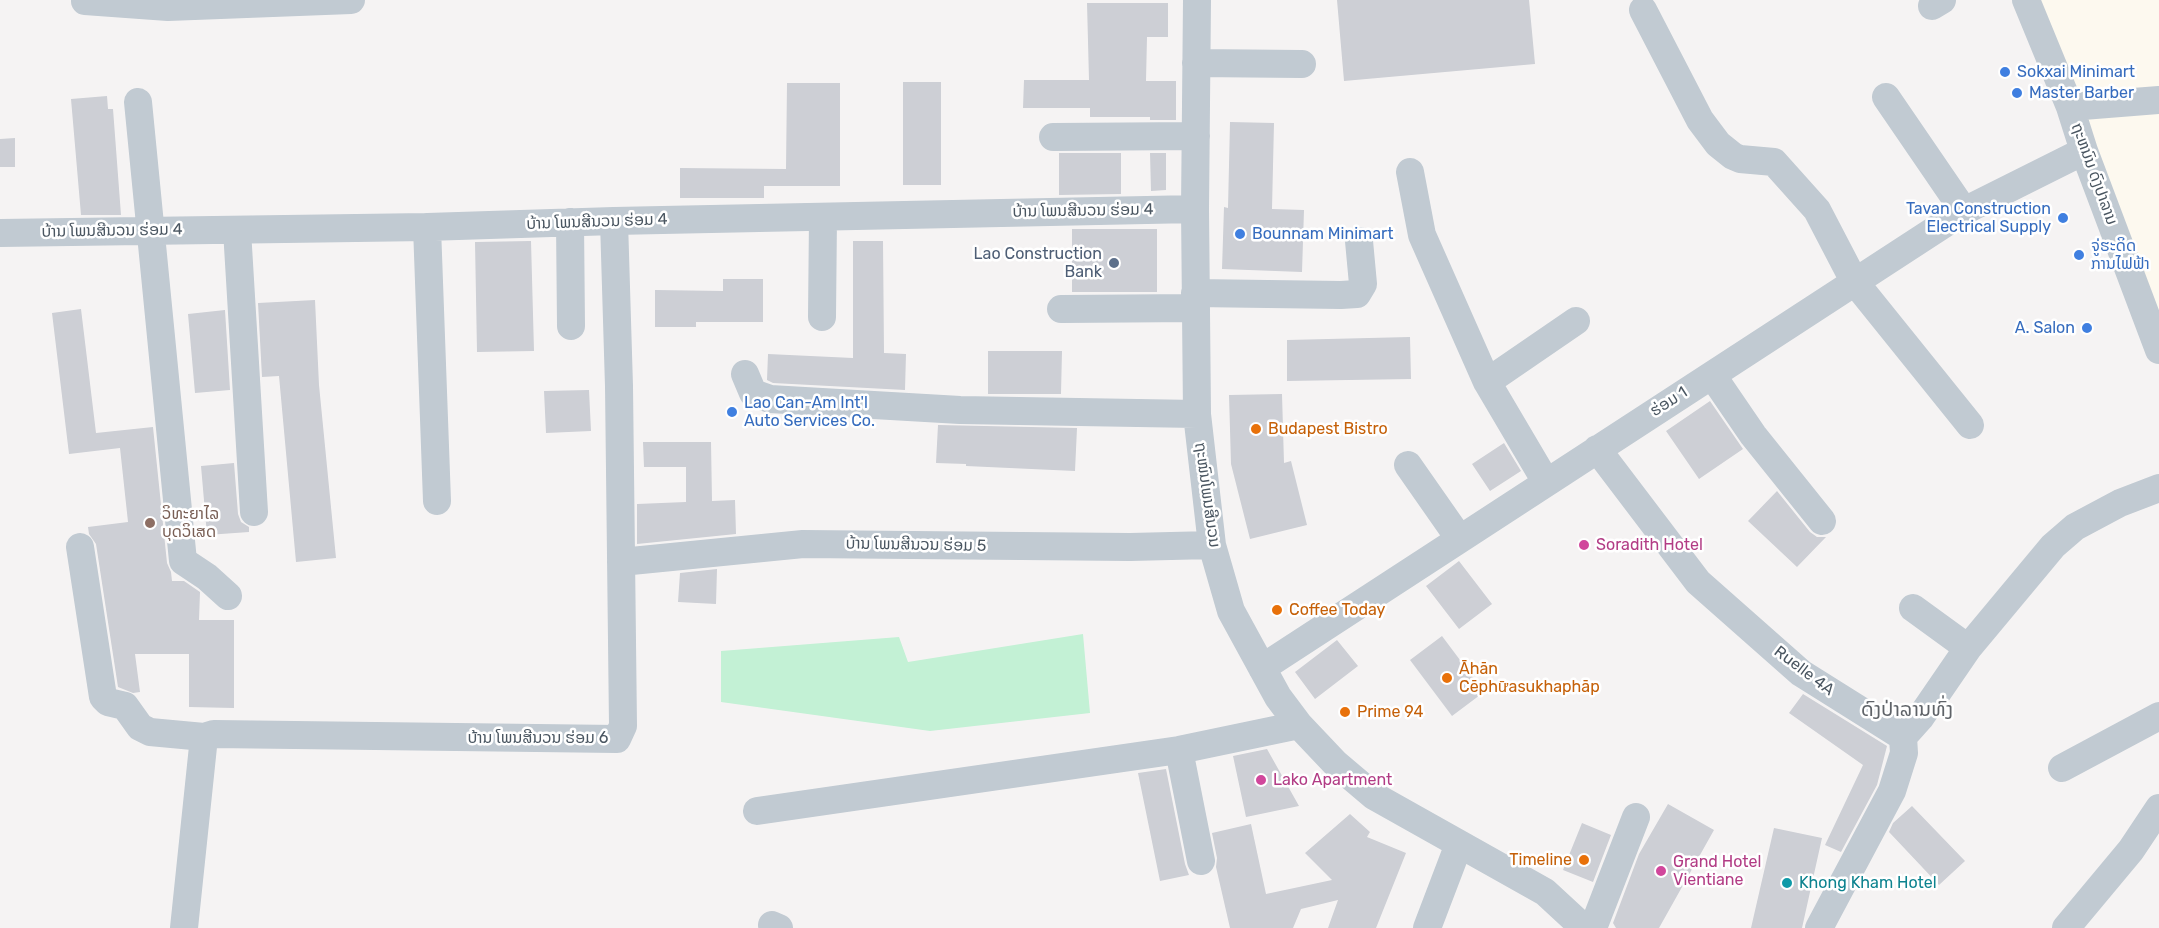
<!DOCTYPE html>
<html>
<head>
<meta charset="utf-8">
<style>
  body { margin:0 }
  canvas { display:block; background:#f5f3f3 }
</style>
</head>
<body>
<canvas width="2159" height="928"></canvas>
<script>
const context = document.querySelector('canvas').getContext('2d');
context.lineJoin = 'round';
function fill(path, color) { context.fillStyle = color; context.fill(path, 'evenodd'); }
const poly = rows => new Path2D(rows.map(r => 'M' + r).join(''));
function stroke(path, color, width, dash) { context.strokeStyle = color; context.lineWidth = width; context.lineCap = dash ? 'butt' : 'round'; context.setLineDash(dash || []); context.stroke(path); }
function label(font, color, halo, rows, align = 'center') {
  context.font = font + ' Rubik,"Noto Sans Lao",sans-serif'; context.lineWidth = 5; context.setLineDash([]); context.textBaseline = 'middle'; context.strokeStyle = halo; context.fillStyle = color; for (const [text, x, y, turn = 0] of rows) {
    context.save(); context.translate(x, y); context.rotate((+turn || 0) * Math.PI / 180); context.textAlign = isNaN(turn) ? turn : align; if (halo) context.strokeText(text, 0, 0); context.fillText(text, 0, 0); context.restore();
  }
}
fill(poly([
  [2021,0,2159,0,2159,364,2074,138]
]), '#fdf9ef');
fill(poly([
  [1083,634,1090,713,930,731,721,702,721,651,899,637,908,662]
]), '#c3f1d5');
fill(poly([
  [1337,0,1529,0,1535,64,1344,81],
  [1087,3,1168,3,1168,37,1147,37,1146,81,1176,81,1176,120,1150,120,1150,117,1090,117,1090,108,1023,108,1024,80,1089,80],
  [903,82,941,82,941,185,903,185],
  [787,83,840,83,840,186,764,186,764,198,680,198,680,168,786,169],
  [107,96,108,109,113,109,121,215,81,215,71,99],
  [1230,122,1274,123,1272,209,1304,210,1302,272,1222,269,1224,207,1228,208],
  [15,138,15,167,0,167,0,139],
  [1059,153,1121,153,1121,194,1059,195],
  [1150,153,1166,153,1166,190,1151,191],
  [1072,229,1157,229,1157,292,1072,292],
  [531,241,534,351,477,352,475,242],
  [853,241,883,241,884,353,906,354,905,390,773,383,767,380,768,354,853,358],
  [723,279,763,279,763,322,696,322,696,327,655,327,655,290,723,291],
  [315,300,319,385,336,558,296,562,279,376,262,377,258,303],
  [81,309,96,433,153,427,167,563,171,572,172,581,184,581,200,592,199,620,234,620,234,708,189,707,189,654,135,654,140,692,133,693,118,687,96,544,89,534,88,527,128,522,120,448,69,454,52,313],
  [225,310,230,390,195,393,188,314],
  [1410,337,1411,379,1287,381,1287,340],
  [988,351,1062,351,1061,394,988,394],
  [589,390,591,431,546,433,544,391],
  [1282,394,1284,463,1291,461,1307,525,1250,539,1231,464,1229,395],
  [1710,401,1743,449,1699,479,1666,431],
  [938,425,1077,428,1075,471,966,466,966,464,936,463],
  [643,442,711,442,712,501,735,500,736,534,637,544,637,504,686,502,686,467,644,467],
  [1504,443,1521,471,1490,491,1472,464],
  [234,463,238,514,241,522,249,527,249,532,207,535,201,466],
  [1777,491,1810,532,1817,537,1826,537,1797,567,1748,521],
  [1459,561,1492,604,1459,629,1426,586],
  [717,569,716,604,678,602,680,573],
  [1442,636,1484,692,1452,716,1410,660],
  [1337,640,1358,666,1315,699,1295,672],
  [1803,694,1887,746,1877,785,1841,852,1825,845,1863,765,1789,713],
  [1267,749,1299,806,1246,817,1233,756],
  [1166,769,1185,864,1189,875,1160,881,1138,773],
  [1668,804,1714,830,1659,928,1616,928,1613,923,1639,854],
  [1912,806,1965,861,1939,885,1889,832,1893,823],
  [1350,814,1370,832,1367,837,1406,853,1376,928,1328,928,1338,900,1301,909,1293,928,1230,928,1216,867,1217,858,1212,833,1251,824,1266,894,1332,880,1305,853],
  [1582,823,1611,835,1593,882,1563,870],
  [1774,828,1822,838,1802,928,1751,928]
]), '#cdcfd5');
stroke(poly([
  [1197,0,1195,209,1197,414,1212,545,1231,611,1278,697,1299,725,1335,763,1374,796,1545,892,1584,928],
  [2026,0,2070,107,2084,151,2159,350],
  [85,1,168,7,351,0],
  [1932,6,1942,0],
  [1643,10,1700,120,1718,144,1733,156,1740,159,1774,162,1817,210,1854,281,1970,425],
  [1196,63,1302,64],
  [1886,97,1964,211],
  [138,102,183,561,207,577,228,596],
  [2070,107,2159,100],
  [1053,137,1196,136],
  [1410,172,1422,235,1487,382,1546,482],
  [570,222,571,326],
  [427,227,437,501],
  [237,230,254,512],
  [0,233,427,227,614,221,1195,209],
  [1195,293,1341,295,1357,294,1363,284,1359,241],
  [1061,309,1195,308],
  [822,317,823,217],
  [745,374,753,393,770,399,960,410,1197,414],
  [1712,375,1753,435,1822,521],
  [1487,382,1576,321],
  [1597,449,1698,582,1801,673,1903,737,1920,718,1968,648,2053,546,2075,527,2120,503,2159,488],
  [1408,465,1459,538],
  [80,547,103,697,108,702,125,706,140,727,150,732,204,737],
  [621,562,803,544,1130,547,1212,545],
  [1913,608,1968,648],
  [1262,668,1964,211,2084,151],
  [1179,750,1201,861],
  [2062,768,2159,716],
  [757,811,1179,750,1299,725],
  [772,925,779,928],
  [184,928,204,737,214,734,617,739,623,726,619,386,614,221],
  [1427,928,1459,844],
  [1593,928,1636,817],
  [1819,928,1892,791,1904,753,1903,737],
  [2066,928,2131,850,2159,808]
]), '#c1cad2', 28);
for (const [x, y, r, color] of [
  [2005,72,6,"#3f7fe0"],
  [2017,93,6,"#3f7fe0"],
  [2063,218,6,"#3f7fe0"],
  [1240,234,6,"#3f7fe0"],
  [2079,255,6,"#3f7fe0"],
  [1114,263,6,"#5c6f8a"],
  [2087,328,6,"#3f7fe0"],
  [732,412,6,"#3f7fe0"],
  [1256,429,6,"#e8710a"],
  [150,523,6,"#8d6e63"],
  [1584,545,6,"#d1479c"],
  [1277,610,6,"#e8710a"],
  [1447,678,6,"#e8710a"],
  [1345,712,6,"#e8710a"],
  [1261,780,6,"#d1479c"],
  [1584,860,6,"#e8710a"],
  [1661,871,6,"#d1479c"],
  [1787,883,6,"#0f9aa8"]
]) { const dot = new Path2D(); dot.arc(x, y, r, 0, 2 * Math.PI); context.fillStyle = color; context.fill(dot); stroke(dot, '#fff', 2); }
label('16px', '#366cbe', '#fff', [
  ["Sokxai Minimart",2017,72],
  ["Master Barber",2029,93],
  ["Tavan Construction",2051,209,"right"],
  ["Electrical Supply",2051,227,"right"],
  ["Bounnam Minimart",1252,234],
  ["ຈູ່ຮະດິດ",2091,246],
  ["ການໄຟຟ້າ",2091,264],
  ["A. Salon",2075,328,"right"],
  ["Lao Can-Am Int'l",744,403],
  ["Auto Services Co.",744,421]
], 'left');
label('16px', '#4a5661', '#fff', [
  ["ຖະຫນົນ ດົງປາລານ",2094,174,70],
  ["ບ້ານ ໂພນສີນວນ ຮ່ອມ 4",1083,211,-1],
  ["ບ້ານ ໂພນສີນວນ ຮ່ອມ 4",597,222,-2],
  ["ບ້ານ ໂພນສີນວນ ຮ່ອມ 4",112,231,-1],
  ["ຮ່ອມ 1",1669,402,-33],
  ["ຖະໜົນໂພນສີນວນ",1207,495,82],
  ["ບ້ານ ໂພນສີນວນ ຮ່ອມ 5",916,545,1],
  ["Ruelle 4A",1804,671,37],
  ["ບ້ານ ໂພນສີນວນ ຮ່ອມ 6",538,738]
]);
label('16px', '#4e5e75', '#fff', [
  ["Lao Construction",1102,254],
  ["Bank",1102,272]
], 'right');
label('16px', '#c56008', '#fff', [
  ["Budapest Bistro",1268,429],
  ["Coffee Today",1289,610],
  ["Āhān",1459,669],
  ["Cēphư̄asukhaphāp",1459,687],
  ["Prime 94",1357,712],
  ["Timeline",1572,860,"right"]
], 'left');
label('16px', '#785e54', '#fff', [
  ["ວິທະຍາໄລ",162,514],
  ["ບຸດວິເສດ",162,532]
], 'left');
label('16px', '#b23c85', '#fff', [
  ["Soradith Hotel",1596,545],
  ["Lako Apartment",1273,780],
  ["Grand Hotel",1673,862],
  ["Vientiane",1673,880]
], 'left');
label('16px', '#0d838f', '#fff', [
  ["Khong Kham Hotel",1799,883]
], 'left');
label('20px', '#5f6368', '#fff', [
  ["ດົງປ່າລານທົ່ງ",1907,710]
]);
</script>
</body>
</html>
